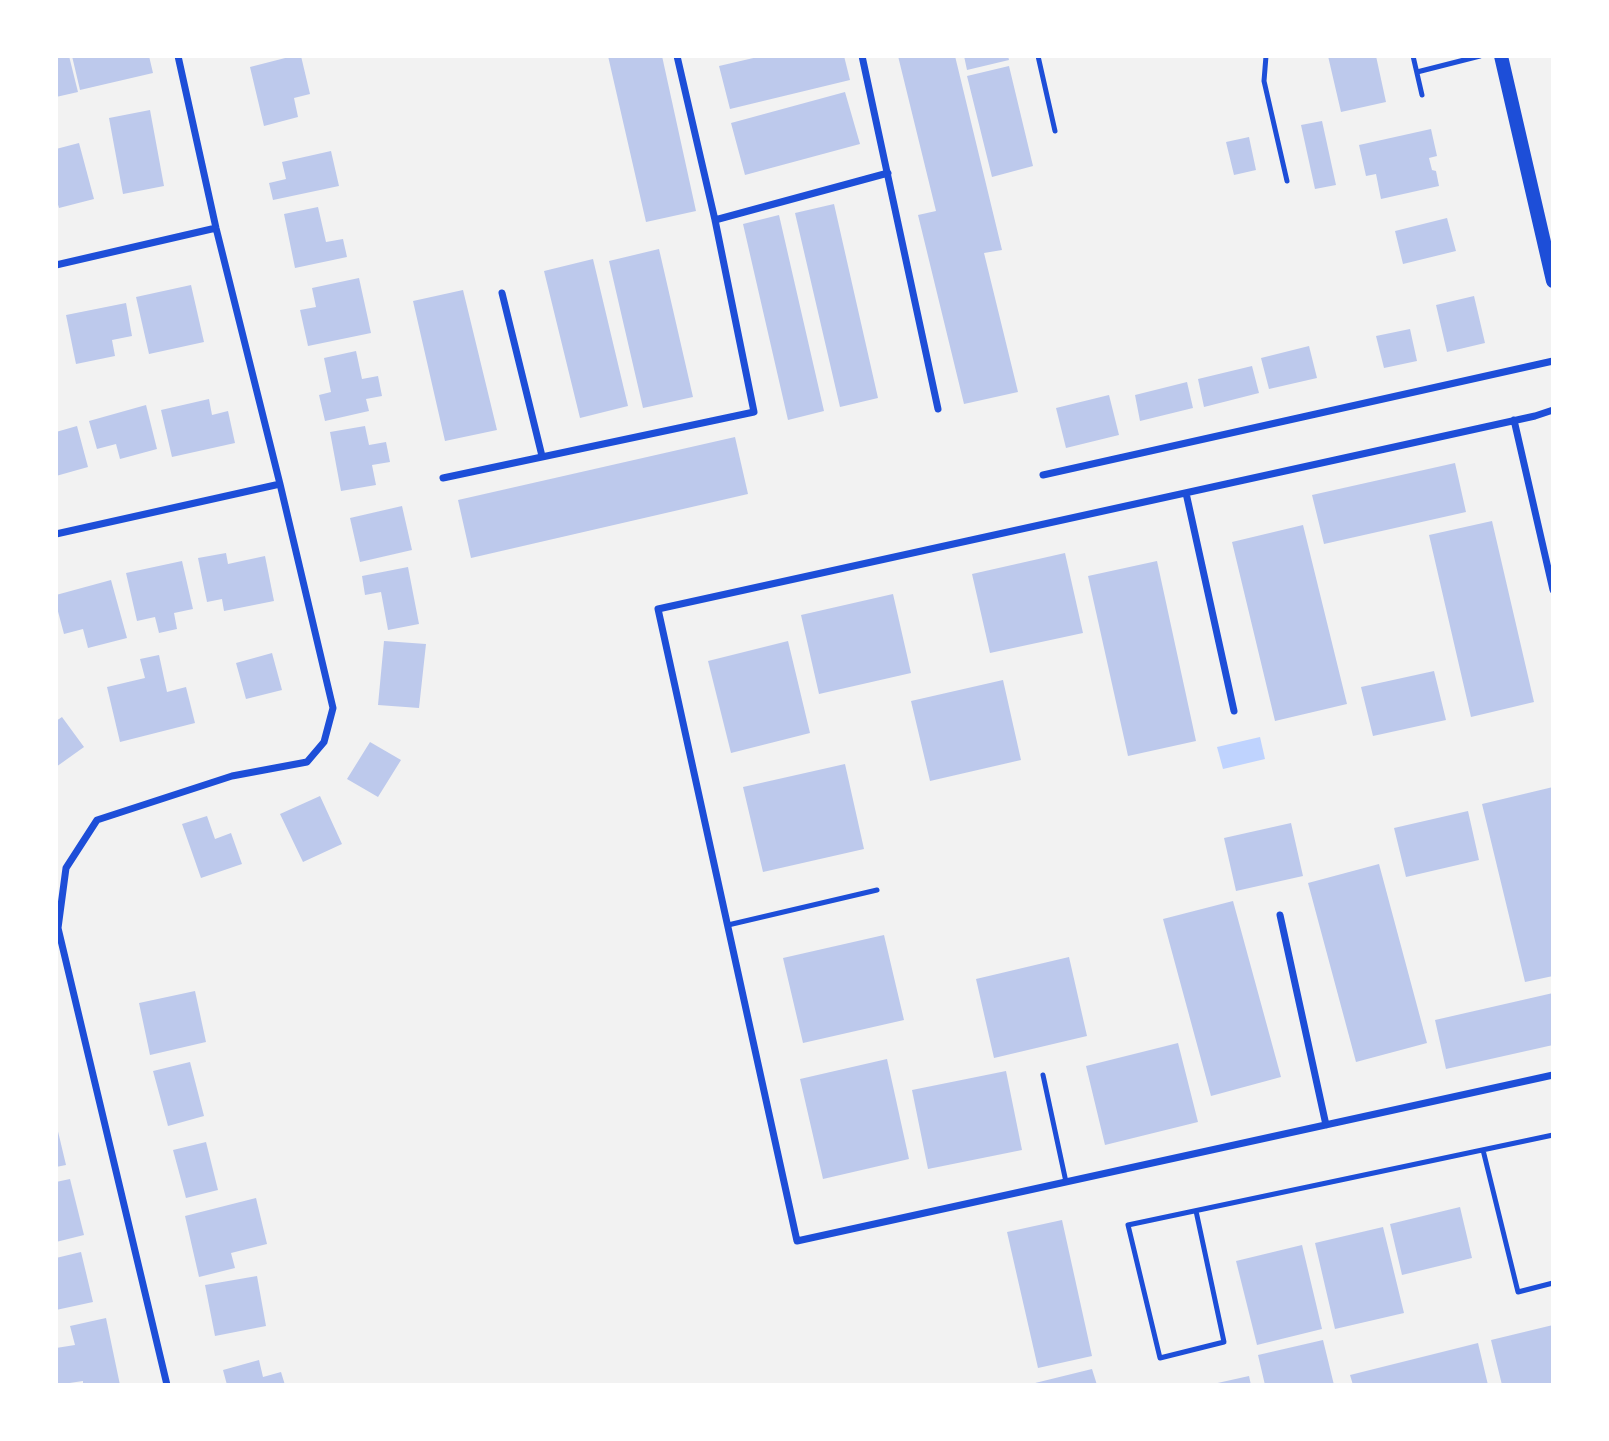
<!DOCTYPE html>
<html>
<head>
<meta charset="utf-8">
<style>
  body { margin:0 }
  #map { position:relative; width:1609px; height:1441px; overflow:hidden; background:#f2f2f2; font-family:"PT Serif",serif }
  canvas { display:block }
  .frame { position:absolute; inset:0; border:58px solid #fff; pointer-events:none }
</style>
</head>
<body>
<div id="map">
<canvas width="1609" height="1441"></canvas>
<div class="frame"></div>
</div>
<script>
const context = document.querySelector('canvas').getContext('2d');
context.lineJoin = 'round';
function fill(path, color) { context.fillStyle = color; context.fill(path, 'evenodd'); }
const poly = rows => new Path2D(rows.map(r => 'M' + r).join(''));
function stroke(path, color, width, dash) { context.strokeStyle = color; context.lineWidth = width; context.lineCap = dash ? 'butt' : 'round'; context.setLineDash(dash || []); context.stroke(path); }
fill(poly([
  [1260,737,1265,759,1223,769,1217,747]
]), '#bfd3fe');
fill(poly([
  [56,56,69,56,78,92,56,97],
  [72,56,149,56,153,73,80,90],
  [293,56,301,56,310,94,294,98,298,117,264,126,250,67],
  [608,56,662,56,696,211,646,222],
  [762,56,844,56,850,80,730,109,719,66],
  [898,56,955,56,1002,250,984,253,1018,392,964,404,918,215,936,211],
  [964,56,1008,56,1009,60,967,70],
  [1328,56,1376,56,1386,102,1341,112],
  [1009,66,1033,166,992,177,967,76],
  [845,92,860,144,745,175,731,123],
  [150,110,164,186,123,194,109,118],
  [1322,121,1336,185,1315,189,1301,125],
  [1431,129,1437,156,1429,158,1432,170,1436,171,1439,186,1381,199,1376,174,1366,176,1359,145],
  [1249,137,1256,170,1234,175,1226,142],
  [79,143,94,199,59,208,56,198,56,149],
  [331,151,339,186,273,200,269,183,286,179,282,162],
  [834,204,878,398,840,407,795,213],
  [318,207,326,242,343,239,347,257,295,268,284,214],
  [779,215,824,411,788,420,743,224],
  [1447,218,1456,251,1403,264,1395,231],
  [659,249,693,397,643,408,609,261],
  [593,259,628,406,580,418,544,271],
  [359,278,371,333,308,346,300,310,316,307,312,288],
  [191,285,204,342,149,354,136,297],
  [463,290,497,430,445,441,413,301],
  [1474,296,1485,343,1447,352,1436,305],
  [126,303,132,336,112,340,115,356,76,364,66,315],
  [1410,329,1417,361,1384,368,1376,336],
  [1309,346,1317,378,1269,389,1261,358],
  [356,351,362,379,378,376,382,396,366,399,369,411,325,421,319,395,331,392,324,358],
  [1252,366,1259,393,1204,407,1198,379],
  [1187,382,1193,408,1140,421,1135,395],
  [1109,395,1119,435,1066,448,1056,408],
  [209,399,212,415,228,411,235,443,172,457,161,410],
  [146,405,157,449,120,459,116,444,97,449,89,421],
  [77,426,88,467,56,476,56,432],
  [365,426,369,445,386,442,390,462,372,465,376,485,341,491,330,432],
  [735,437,748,494,471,558,458,500],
  [1455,463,1466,512,1324,544,1312,495],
  [402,506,412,550,360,562,350,518],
  [1492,521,1534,702,1471,717,1429,535],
  [1303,525,1347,704,1275,721,1232,542],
  [226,553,228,564,265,556,274,601,224,611,222,599,207,602,198,558],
  [1065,553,1083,633,990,653,972,574],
  [182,561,193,609,174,613,177,629,159,633,155,617,137,621,126,573],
  [1157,561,1196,741,1128,756,1088,576],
  [408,567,419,624,388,630,381,592,365,595,362,576],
  [111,580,127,638,88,648,83,629,64,634,56,604,56,595],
  [893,594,911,673,819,694,801,615],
  [384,641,426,644,419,708,378,705],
  [788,641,810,733,731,753,708,661],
  [272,653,282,690,246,699,236,663],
  [159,655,167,692,186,687,195,723,120,742,107,687,145,678,140,659],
  [1434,671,1446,720,1373,736,1361,687],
  [1003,680,1021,760,930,781,911,701],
  [62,717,84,747,56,767,56,721],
  [370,742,401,760,378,797,347,779],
  [845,764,864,849,763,872,743,787],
  [1553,787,1553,976,1525,982,1482,804],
  [320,796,342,844,303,862,280,814],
  [1468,811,1479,860,1406,877,1394,828],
  [207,816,215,839,231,833,242,864,201,878,182,824],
  [1291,823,1303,876,1236,891,1224,838],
  [1379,864,1427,1043,1356,1062,1308,883],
  [1233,901,1281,1077,1211,1096,1163,919],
  [884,935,904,1020,803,1043,783,958],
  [1069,957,1087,1036,994,1058,976,979],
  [195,991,206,1042,150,1055,139,1003],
  [1553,993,1553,1045,1446,1069,1435,1020],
  [1178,1043,1198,1122,1105,1145,1086,1066],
  [887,1059,909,1159,823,1179,800,1079],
  [190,1062,204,1116,168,1126,153,1071],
  [1006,1071,1022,1150,928,1169,912,1090],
  [56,1123,66,1165,56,1167],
  [206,1142,218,1190,186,1198,173,1150],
  [70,1179,84,1235,56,1242,56,1182],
  [256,1198,267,1244,231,1253,235,1268,199,1277,185,1216],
  [1460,1207,1472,1258,1402,1275,1390,1224],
  [1062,1220,1092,1356,1038,1368,1007,1232],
  [1383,1227,1404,1313,1335,1329,1315,1243],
  [1302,1245,1322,1329,1257,1345,1236,1261],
  [81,1252,93,1302,56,1310,56,1258],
  [257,1276,266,1326,215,1336,205,1285],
  [106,1318,120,1385,83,1385,83,1381,56,1385,56,1348,75,1345,70,1326],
  [1553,1325,1553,1385,1502,1385,1491,1340],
  [1323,1340,1334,1385,1265,1385,1258,1355],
  [1478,1343,1488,1385,1353,1385,1350,1375],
  [259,1360,263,1377,281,1372,285,1385,227,1385,223,1370],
  [1092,1369,1097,1385,1031,1385,1031,1384],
  [1249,1376,1251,1385,1213,1385,1213,1384]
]), '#bdc9ec');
stroke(poly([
  [1038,56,1055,131],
  [1266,56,1264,81,1287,181],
  [1413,56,1422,95],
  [1417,72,1480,56],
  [728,925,877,890],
  [1043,1075,1066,1182],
  [1483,1150,1518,1292,1553,1283],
  [1196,1211,1224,1342,1160,1358,1128,1225,1553,1135]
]), '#1d4ed8', 5);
stroke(poly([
  [862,56,938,409],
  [715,220,888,173],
  [56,265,216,228],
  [502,293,542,456],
  [1553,410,1535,416,658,609,797,1241,1553,1075],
  [1514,420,1553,590],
  [1043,475,1553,361],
  [443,478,754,412,715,220,677,56],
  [1186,493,1234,711],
  [56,534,280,484],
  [1280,915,1326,1125],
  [167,1385,58,928,66,868,97,820,232,776,307,762,324,742,333,708,280,484,216,228,178,56]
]), '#1d4ed8', 7);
stroke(poly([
  [1501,56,1553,281]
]), '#1d4ed8', 14);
</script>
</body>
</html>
